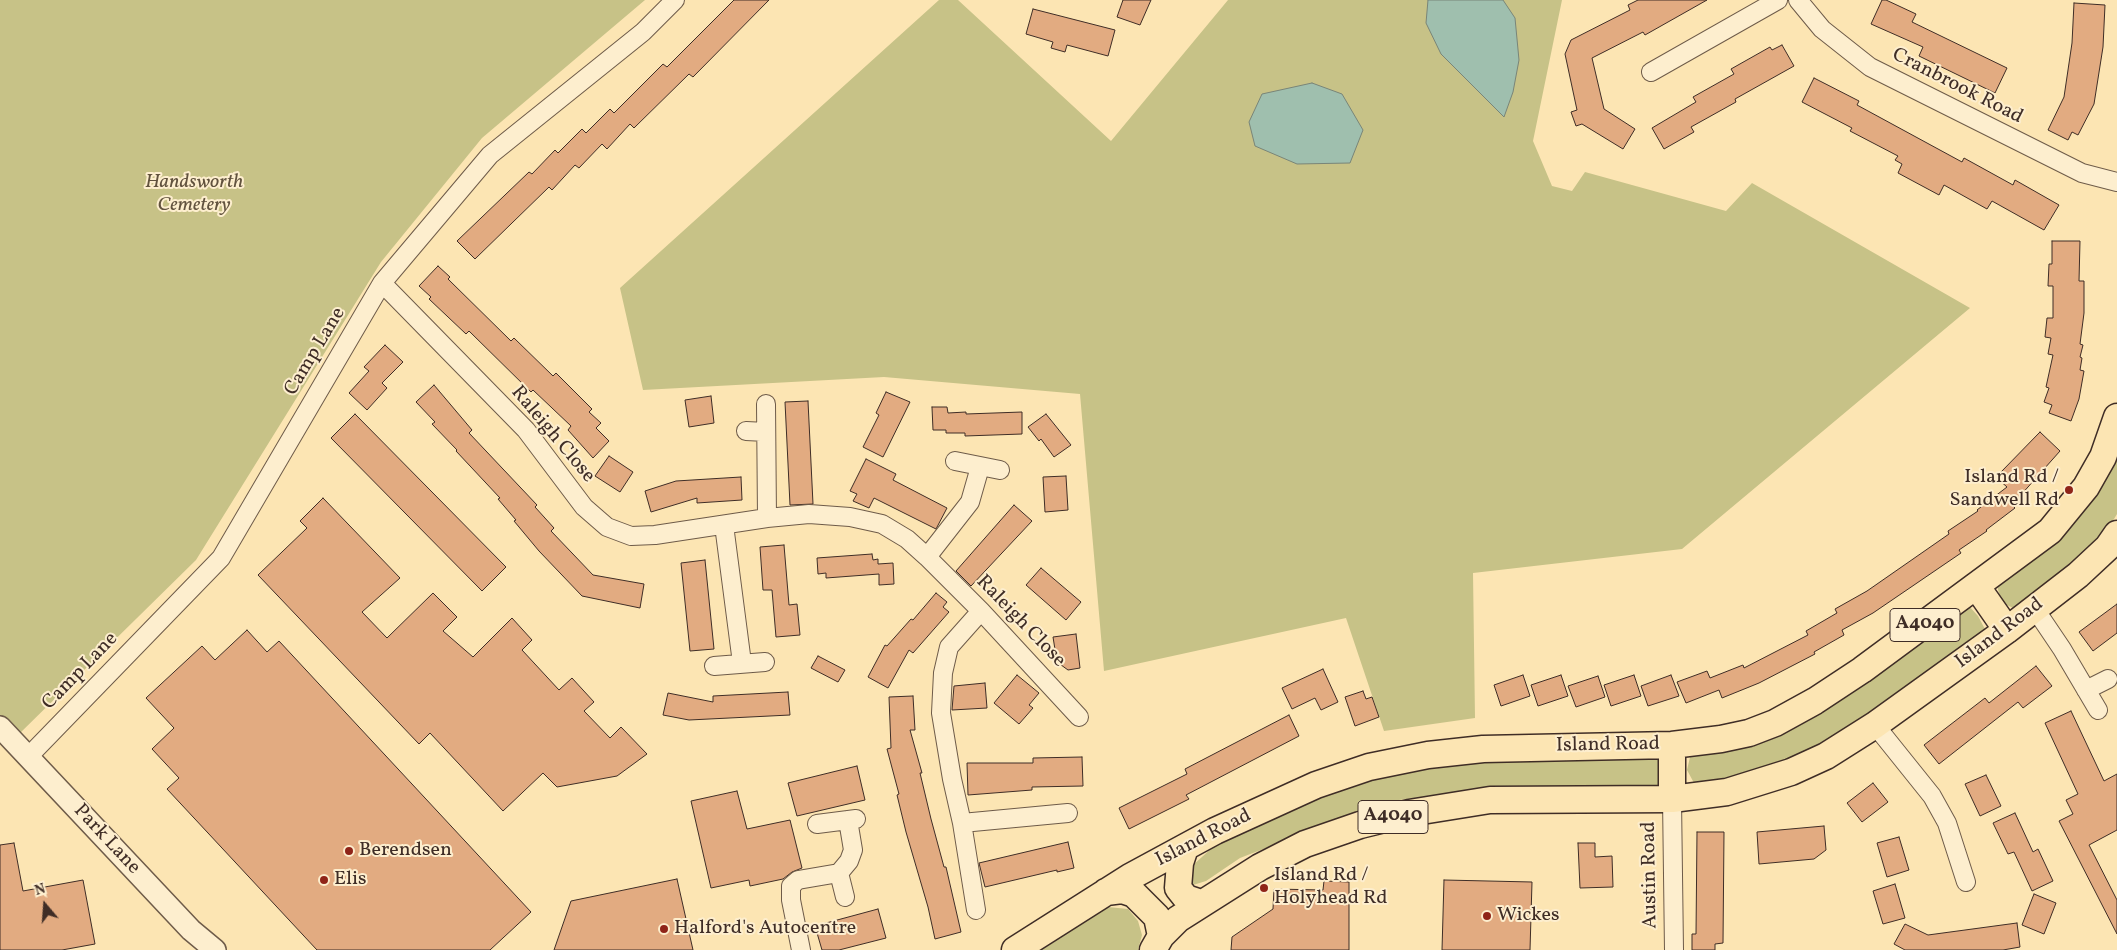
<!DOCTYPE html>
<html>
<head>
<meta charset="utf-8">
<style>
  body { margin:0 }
  #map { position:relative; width:2117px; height:950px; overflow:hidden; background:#fce5b3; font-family:Vollkorn,serif }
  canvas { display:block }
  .north { position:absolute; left:20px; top:880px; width:50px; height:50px; -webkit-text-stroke:4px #fdeece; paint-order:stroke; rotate:342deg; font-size:14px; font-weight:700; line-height:20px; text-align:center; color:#3f2d26 }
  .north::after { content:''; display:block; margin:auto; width:18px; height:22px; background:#3f2d26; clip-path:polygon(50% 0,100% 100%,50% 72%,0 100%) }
</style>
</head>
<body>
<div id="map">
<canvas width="2117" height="950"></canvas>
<div class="north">N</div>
</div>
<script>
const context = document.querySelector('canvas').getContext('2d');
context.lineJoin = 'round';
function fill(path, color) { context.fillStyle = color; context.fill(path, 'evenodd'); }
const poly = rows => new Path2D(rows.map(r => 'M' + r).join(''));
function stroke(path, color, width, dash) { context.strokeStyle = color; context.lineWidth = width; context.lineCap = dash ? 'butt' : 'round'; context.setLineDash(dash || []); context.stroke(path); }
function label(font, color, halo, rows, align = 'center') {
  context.font = font + ' Vollkorn,serif'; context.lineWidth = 4; context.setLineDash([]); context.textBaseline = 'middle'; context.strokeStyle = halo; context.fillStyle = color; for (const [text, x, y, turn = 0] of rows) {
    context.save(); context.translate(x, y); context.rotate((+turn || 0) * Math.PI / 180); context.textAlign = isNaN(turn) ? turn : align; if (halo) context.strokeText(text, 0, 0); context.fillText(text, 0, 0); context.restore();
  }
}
fill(poly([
  [0,0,645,0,482,138,381,262,196,560,17,736,0,717],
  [939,0,958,0,1111,141,1228,0,1562,0,1533,141,1552,186,1572,191,1585,172,1726,211,1752,183,1970,308,1682,549,1473,573,1475,718,1384,731,1346,618,1104,671,1080,394,884,377,643,390,620,288],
  [2117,440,2117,514,2108,529,2066,572,2013,608,2001,602,1997,585],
  [1968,605,1978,616,1987,633,1824,748,1752,778,1694,783,1687,770,1691,753],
  [1660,753,1661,787,1499,787,1399,800,1369,808,1240,858,1206,881,1193,885,1188,874,1192,866,1224,837,1326,788,1427,763],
  [1108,907,1128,909,1138,921,1142,935,1138,950,1039,950]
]), '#c7c287');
const water = poly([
  [1428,0,1503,0,1515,18,1519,60,1513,92,1504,117,1441,54,1426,23,1428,0],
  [1312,83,1342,94,1363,130,1350,163,1297,164,1255,146,1249,122,1262,94,1312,83]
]);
fill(water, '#9fbfae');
stroke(water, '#798578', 1);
const building = poly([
  [734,0,769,0,693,77,689,74,634,128,630,124,607,149,602,144,579,168,575,165,552,190,549,187,475,259,457,241,529,172,532,174,555,150,558,153,582,129,586,133,610,109,614,113,663,64,667,67,734,0],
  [1123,0,1151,0,1140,25,1117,17,1123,0],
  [1638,0,1707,0,1645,35,1643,32,1592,58,1604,109,1635,129,1623,149,1582,124,1576,126,1571,112,1577,110,1565,54,1571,40,1630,10,1628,5,1638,0],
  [1882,0,1886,0,1916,14,1912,22,2007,68,1995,93,1919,56,1923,47,1871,24,1882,0],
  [2074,3,2105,5,2103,47,2094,104,2078,135,2072,132,2068,140,2048,130,2064,97,2072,43,2074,3],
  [1033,9,1115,30,1108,56,1067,45,1065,52,1051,48,1053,42,1026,34,1033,9],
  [1782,45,1794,66,1735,99,1736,102,1691,127,1694,132,1664,149,1652,128,1696,102,1693,97,1734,74,1731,69,1770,47,1772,50,1782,45],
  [1814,78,1859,101,1857,105,1962,162,1964,158,2013,185,2015,180,2059,205,2044,230,1992,201,1987,209,1944,185,1939,195,1898,173,1902,164,1895,160,1898,156,1850,131,1852,128,1802,102,1814,78],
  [2052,241,2080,241,2079,281,2084,281,2084,313,2080,344,2083,345,2080,357,2082,358,2080,370,2084,371,2079,399,2071,421,2049,413,2052,405,2044,402,2049,388,2046,387,2053,355,2048,354,2051,338,2045,337,2047,318,2053,318,2053,286,2048,286,2049,264,2052,264,2052,241],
  [438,266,450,277,448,279,511,341,514,338,553,376,556,373,592,409,589,412,601,423,596,428,609,441,593,458,568,430,571,426,533,390,531,392,469,331,466,334,429,299,431,297,419,286,438,266],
  [385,345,403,362,382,383,387,388,367,410,349,393,369,371,364,367,385,345],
  [434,385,472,430,469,433,537,505,535,507,554,528,551,531,593,575,644,584,640,608,582,596,539,551,514,521,516,520,498,499,500,498,456,451,457,450,432,424,435,422,416,402,434,385],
  [886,392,910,402,883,457,863,447,879,415,876,413,886,392],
  [711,396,714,423,689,427,685,400,711,396],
  [808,401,813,504,790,505,785,402,808,401],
  [932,407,947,407,948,413,966,412,966,414,1022,412,1022,434,965,436,965,433,946,433,946,430,933,430,932,407],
  [355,414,506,567,482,591,331,438,355,414],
  [1046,414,1071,445,1054,457,1041,439,1039,441,1028,427,1046,414],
  [2040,432,2060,451,2012,505,2015,508,1986,530,1987,531,1959,550,1961,553,1873,613,1842,630,1844,635,1814,652,1815,654,1759,683,1722,698,1719,690,1686,703,1677,682,1707,671,1710,678,1743,665,1744,668,1808,635,1806,631,1837,613,1835,609,1867,591,1949,534,1948,531,1978,511,1977,510,2007,487,1998,479,2003,474,2001,472,2040,432],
  [609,456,633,472,620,492,595,476,609,456],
  [866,459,896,474,893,480,947,508,936,529,874,498,869,508,853,501,857,494,850,491,866,459],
  [1066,476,1068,510,1045,512,1043,477,1066,476],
  [741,477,742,500,697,503,697,498,651,512,645,491,676,481,741,477],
  [323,498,400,578,362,612,387,638,433,593,457,617,443,631,473,657,512,618,532,640,522,650,559,690,572,678,594,702,584,711,610,738,621,727,647,754,617,776,557,787,543,773,503,811,430,733,419,744,258,575,307,528,300,521,323,498],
  [1014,505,1032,521,971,586,956,571,1014,505],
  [784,545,789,605,797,604,800,635,776,637,772,590,763,590,760,547,784,545],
  [872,554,873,560,878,559,878,564,893,563,894,584,879,585,879,574,826,578,826,573,818,574,817,558,872,554],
  [705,560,714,649,690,651,681,563,705,560],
  [1041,568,1081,602,1066,620,1026,585,1041,568],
  [936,593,947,602,943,607,949,612,913,653,909,650,888,688,868,677,885,645,887,646,911,619,913,620,936,593],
  [2117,604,2117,633,2093,651,2079,632,2117,604],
  [247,630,267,652,279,641,531,912,490,950,317,950,167,789,179,778,152,749,174,728,146,698,202,646,215,660,247,630],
  [1076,634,1080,668,1068,670,1057,662,1053,637,1076,634],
  [818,656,845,670,838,682,811,668,818,656],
  [2036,666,2052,686,2023,708,2018,702,1939,764,1924,745,1985,698,1989,703,2036,666],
  [1323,669,1338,702,1321,710,1315,698,1292,709,1282,688,1323,669],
  [1017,675,1039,693,1029,705,1033,708,1019,724,994,703,1017,675],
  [1523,675,1530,696,1501,706,1494,685,1523,675],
  [1561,675,1568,696,1538,706,1531,685,1561,675],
  [1634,675,1641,696,1611,706,1604,685,1634,675],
  [1671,675,1679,696,1648,706,1641,686,1671,675],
  [1598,676,1605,697,1576,707,1568,686,1598,676],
  [985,683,987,708,952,710,954,686,985,683],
  [1363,691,1366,699,1372,697,1379,717,1355,726,1345,697,1363,691],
  [788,692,790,715,689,720,663,715,668,693,713,702,713,696,788,692],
  [913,696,915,730,910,730,922,773,920,773,931,819,944,867,946,867,961,932,935,939,928,907,906,832,897,795,899,794,887,749,891,748,889,697,913,696],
  [2071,711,2104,781,2117,774,2117,830,2089,845,2117,900,2117,934,2059,821,2073,814,2066,800,2078,794,2045,723,2071,711],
  [1289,715,1299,736,1186,795,1189,799,1129,829,1119,808,1187,774,1185,769,1289,715],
  [1082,757,1083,786,1032,787,1032,790,968,795,967,763,1033,763,1033,758,1082,757],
  [857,766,865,800,797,816,788,783,857,766],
  [1986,775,2001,806,1980,816,1965,784,1986,775],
  [1873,783,1888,802,1862,822,1847,803,1873,783],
  [737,791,747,829,790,820,802,868,792,872,783,879,750,886,749,880,711,888,691,801,737,791],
  [2015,813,2033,852,2038,849,2053,881,2032,891,2014,852,2008,854,1993,823,2015,813],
  [1824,826,1826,850,1814,859,1759,864,1757,832,1824,826],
  [1697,832,1724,832,1723,943,1715,944,1715,950,1692,950,1692,934,1696,934,1697,832],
  [1899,837,1909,870,1887,877,1877,843,1899,837],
  [1068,842,1074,868,1057,872,1057,870,985,887,979,863,1068,842],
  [14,843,23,891,83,880,95,944,62,950,0,950,0,845,14,843],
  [1578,843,1595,843,1595,857,1612,856,1613,887,1580,888,1578,843],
  [677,879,693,950,554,950,571,901,677,879],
  [1444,880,1532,882,1530,950,1442,950,1444,880],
  [1324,881,1349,882,1349,950,1231,950,1232,937,1273,909,1274,889,1323,890,1324,881],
  [1895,884,1905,918,1883,924,1873,891,1895,884],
  [2034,894,2056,903,2044,934,2022,925,2034,894],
  [878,909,886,938,839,950,822,950,815,926,878,909],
  [2017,923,2020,947,2003,950,1905,950,1894,944,1905,924,1928,935,2017,923]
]);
fill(building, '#e2ab81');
stroke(building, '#3f2d26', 1);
const minor = poly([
  [1798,0,1822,29,1870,67,2082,173,2117,182],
  [1651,72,1778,0],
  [382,283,526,430,584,507,607,527,631,536,655,535,767,518,809,514,850,517,882,524,907,539,927,557,981,611,1079,717],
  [766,404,767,518],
  [746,431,766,432],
  [955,461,1000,470],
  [724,525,742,663],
  [927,557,970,502,980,467],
  [2035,609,2062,649,2098,710],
  [714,666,765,662],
  [2086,690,2108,679],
  [1875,725,1932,796,1947,823,1966,882],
  [28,757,221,558,382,283,490,155,643,32,675,0],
  [1672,799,1674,950],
  [962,823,1068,813],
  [817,824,856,819],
  [845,897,839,873,849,861,853,850,848,820],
  [976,910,962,823,952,779,941,713,943,673,949,647,981,611],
  [801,950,791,900,791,886,798,880,839,873]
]);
const tertiary = poly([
  [0,727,191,930,215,950]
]);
const primary = poly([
  [1977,587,2007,630],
  [1672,799,1672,745],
  [1185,848,1180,863,1178,888,1186,898,1201,903],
  [1106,892,1122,890,1134,894,1157,917,1161,936],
  [1015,950,1130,877,1215,831,1316,785,1369,767,1428,755,1483,749,1672,745,1721,739,1749,733,1775,723,1815,701,1862,670,2050,531,2086,487,2103,457,2117,417],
  [1153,950,1161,936,1178,919,1260,867,1305,844,1360,825,1409,813,1490,800,1672,799,1727,792,1791,772,1826,756,1875,725,2007,630,2078,575,2108,547,2117,534]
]);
stroke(minor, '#6e5b49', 20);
stroke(tertiary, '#6e5b49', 24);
stroke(primary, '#3f2d26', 29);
stroke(minor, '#fdeece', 18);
stroke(tertiary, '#fdeece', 21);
stroke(primary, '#fce5b3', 26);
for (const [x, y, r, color] of [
  [2069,490,5,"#8f2418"],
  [349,851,5,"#8f2418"],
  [324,880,5,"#8f2418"],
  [1264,888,5,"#8f2418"],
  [1487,916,5,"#8f2418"],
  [664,929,5,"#8f2418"]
]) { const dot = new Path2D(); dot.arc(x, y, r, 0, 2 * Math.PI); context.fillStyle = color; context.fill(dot); stroke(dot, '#fdeece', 2); }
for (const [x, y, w] of [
  [1925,625,70],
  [1393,817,70]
]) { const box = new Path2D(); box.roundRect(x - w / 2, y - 16.5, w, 33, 4); context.fillStyle = '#fdeece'; context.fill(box); stroke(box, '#3f2d26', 1); }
label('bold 19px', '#3f2d26', null, [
  ["A4040",1925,625],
  ["A4040",1393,817]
]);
label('20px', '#3f2d26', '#fdeece', [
  ["Cranbrook Road",1957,87,27],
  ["Camp Lane",316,352,-59],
  ["Raleigh Close",552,435,50],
  ["Raleigh Close",1020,622,46],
  ["Island Road",2000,634,-37],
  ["Camp Lane",81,672,-46],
  ["Island Road",1608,746,-1],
  ["Island Road",1204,839,-27],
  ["Park Lane",106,840,47],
  ["Austin Road",1651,875,-91]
]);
label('italic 20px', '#61523e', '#fdeece', [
  ["Handsworth",194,183],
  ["Cemetery",194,206]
]);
label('20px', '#3f2d26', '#fdeece', [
  ["Island Rd /",2059,478,"right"],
  ["Sandwell Rd",2059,501,"right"],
  ["Berendsen",359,851],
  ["Island Rd /",1274,876],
  ["Holyhead Rd",1274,899],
  ["Elis",334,880],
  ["Wickes",1497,916],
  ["Halford's Autocentre",674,929]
], 'left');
</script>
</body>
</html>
